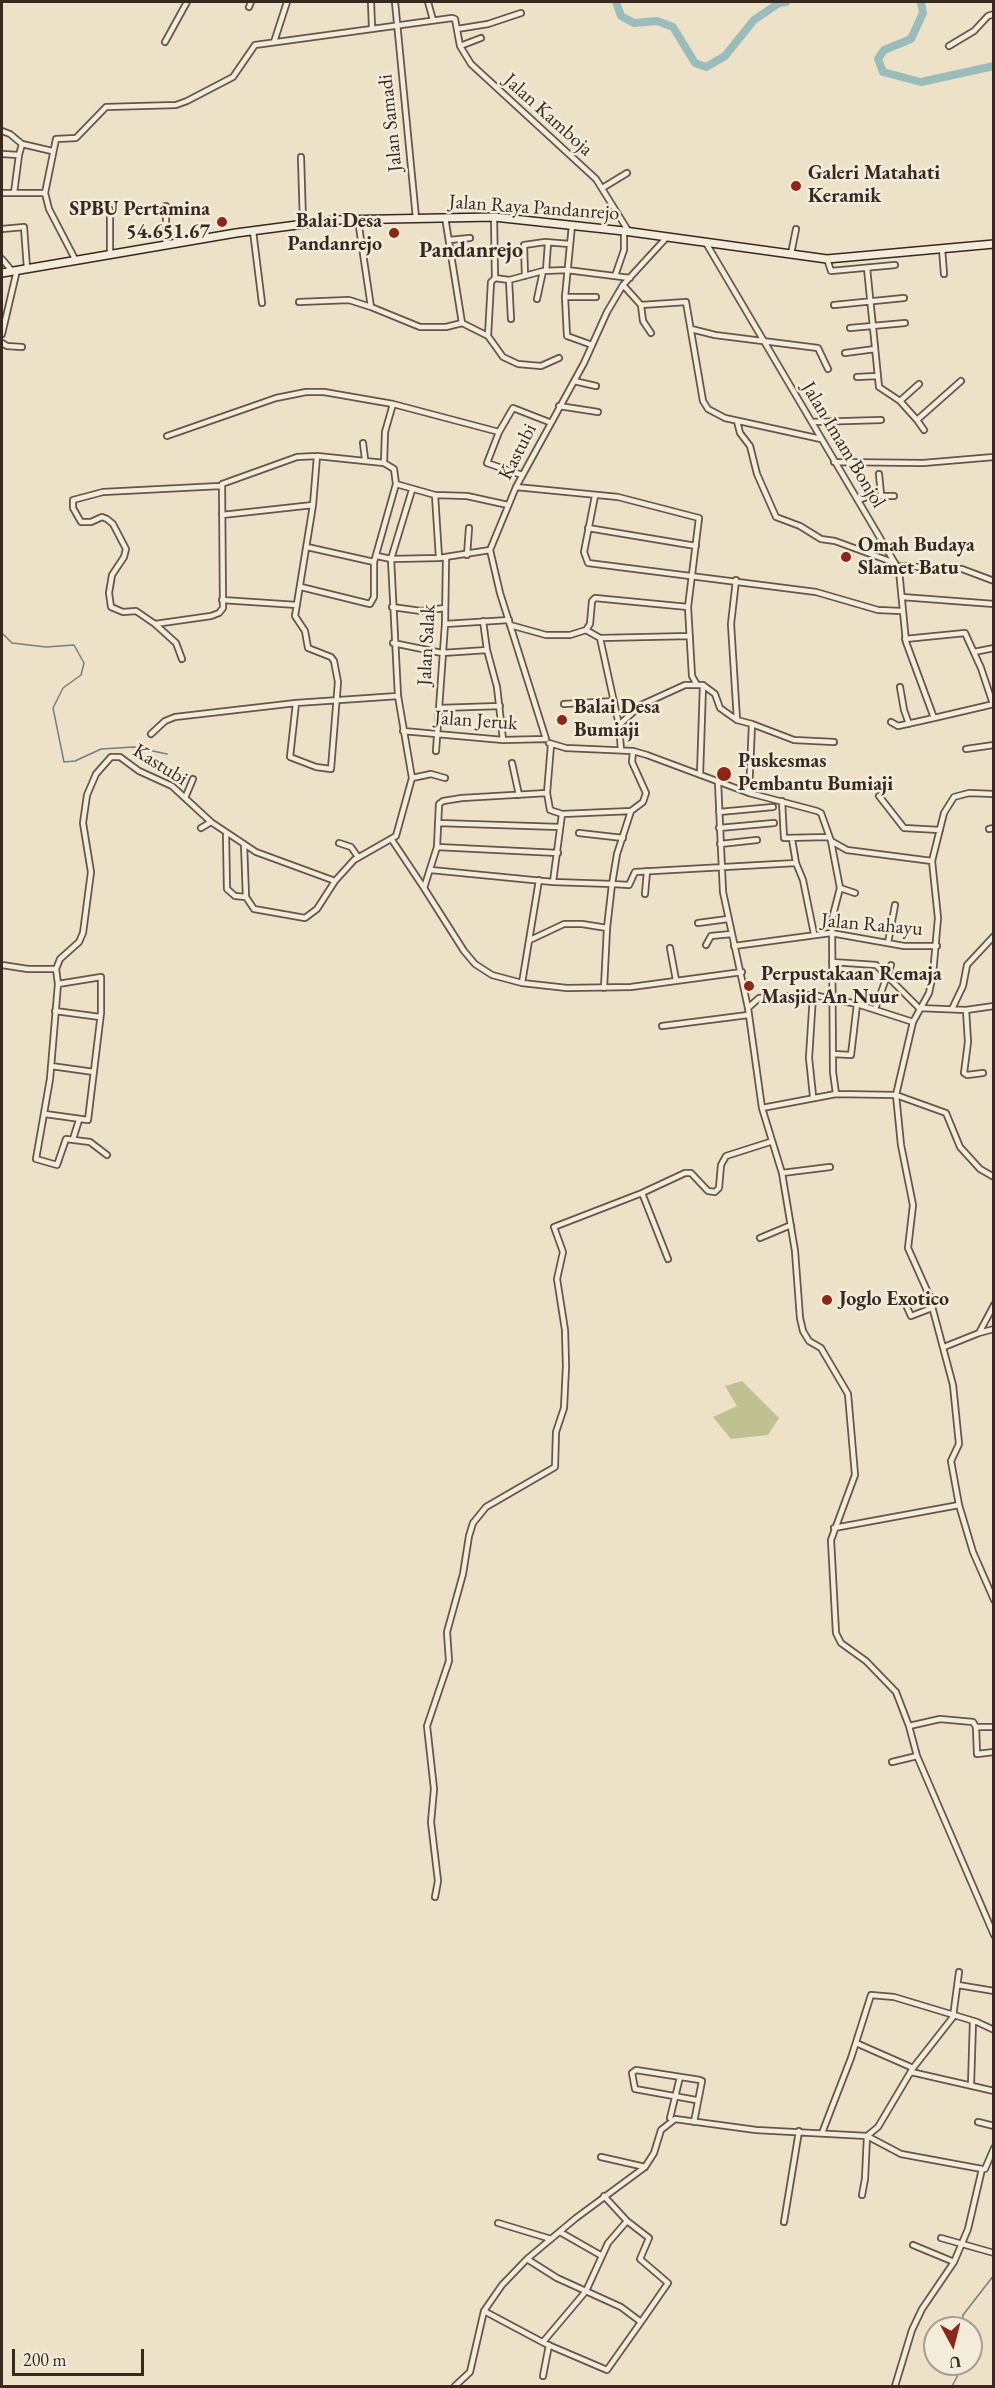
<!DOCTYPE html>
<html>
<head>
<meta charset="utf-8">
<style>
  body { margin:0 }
  #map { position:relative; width:995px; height:2388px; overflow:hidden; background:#ede2c8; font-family:"EB Garamond",serif }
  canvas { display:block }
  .frame { position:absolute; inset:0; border:3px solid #372820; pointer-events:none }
  .north { position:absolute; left:923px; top:2316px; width:60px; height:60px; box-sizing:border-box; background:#f3ecdb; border:2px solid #a89e90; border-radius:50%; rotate:173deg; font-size:16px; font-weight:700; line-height:24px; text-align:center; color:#372820 }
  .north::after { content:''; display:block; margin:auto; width:21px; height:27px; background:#8f2418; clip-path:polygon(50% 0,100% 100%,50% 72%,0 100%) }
  .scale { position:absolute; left:12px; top:2349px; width:132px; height:27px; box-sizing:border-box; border:3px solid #372820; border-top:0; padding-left:8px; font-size:18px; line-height:21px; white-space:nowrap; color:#372820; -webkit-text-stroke:4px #f3ecdb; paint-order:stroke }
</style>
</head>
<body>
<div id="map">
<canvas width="995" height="2388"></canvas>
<div class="frame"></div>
<div class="north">U</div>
<div class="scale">200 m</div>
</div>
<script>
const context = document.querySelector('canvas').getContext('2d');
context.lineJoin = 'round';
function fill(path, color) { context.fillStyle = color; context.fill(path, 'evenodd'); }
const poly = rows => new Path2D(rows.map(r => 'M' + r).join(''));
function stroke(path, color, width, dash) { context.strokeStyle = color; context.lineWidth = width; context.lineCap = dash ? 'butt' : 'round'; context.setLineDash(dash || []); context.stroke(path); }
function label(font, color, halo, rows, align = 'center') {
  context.font = font + ' "EB Garamond",serif'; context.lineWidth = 5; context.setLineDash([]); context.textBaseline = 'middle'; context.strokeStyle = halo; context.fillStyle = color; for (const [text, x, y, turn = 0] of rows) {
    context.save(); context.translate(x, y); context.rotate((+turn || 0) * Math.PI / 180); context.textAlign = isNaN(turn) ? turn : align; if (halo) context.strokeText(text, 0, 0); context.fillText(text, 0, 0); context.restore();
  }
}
fill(poly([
  [742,1381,779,1418,768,1435,731,1439,713,1417,737,1406,725,1386]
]), '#c0c190');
stroke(poly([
  [2,633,12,643,46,647,74,645,84,663,81,675,63,688,53,708,64,762,75,761,101,749,134,747,167,754],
  [962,2328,963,2315,994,2275],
  [952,2386,957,2377,958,2364]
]), '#72817d', 1.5);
stroke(poly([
  [616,2,621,16,634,23,657,21,673,27,695,63,706,67,725,56,754,20,779,3,786,2],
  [921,2,923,13,911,39,884,50,878,59,883,72,921,82,994,66]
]), '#9abdbb', 8);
const street = poly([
  [371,2,372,27],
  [395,2,416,218],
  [428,2,433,20],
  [249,7,251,2],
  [457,29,488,24,521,13],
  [165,42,187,2],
  [274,42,287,2],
  [460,46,481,38],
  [949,46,974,31,988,16,994,14],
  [2,131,10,134,22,144],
  [2,154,19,155,14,193],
  [19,155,22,144,52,151],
  [301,157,303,223],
  [604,187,627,173],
  [2,193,45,193,49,209,75,259],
  [45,193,56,139,76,138,106,107,176,105,187,101,233,77,255,45,452,18,455,19,460,46,471,64,596,179,629,232],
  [445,217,462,323],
  [494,217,495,278,509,280,543,271,567,270,630,278],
  [572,225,565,297,596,297],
  [2,229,24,227,27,268],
  [253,231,262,303],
  [449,240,470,238],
  [706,243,899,570,906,642,934,718,994,704],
  [166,245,166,206],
  [942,249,944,274],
  [791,254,796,229],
  [110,255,110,210],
  [2,259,12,271],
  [827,259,831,271,895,265],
  [867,268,879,387,900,401,919,384],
  [546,271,548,243],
  [525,276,524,245,545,242,570,244],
  [615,276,624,250,624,231],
  [509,280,511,319],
  [623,285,641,305,686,302,703,401,708,409,725,418,821,439],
  [565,297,567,336,592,345],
  [537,299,543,271],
  [299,302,349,300,371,307,358,220],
  [641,305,643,321,651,333],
  [834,305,904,298],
  [371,307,420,327,446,327,462,323,488,336,503,357,518,364,541,366,559,358],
  [850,328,905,323],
  [691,329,715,335,818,348,828,369],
  [2,334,17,270],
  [488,336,491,282,495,278],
  [2,343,7,346,22,347],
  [845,353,875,349],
  [857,377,877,376],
  [574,381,596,386],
  [900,401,917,420],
  [559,406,598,412],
  [737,421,740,433,750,446,757,474,776,517,800,526,821,539,835,541,895,563],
  [812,422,881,420],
  [924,430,917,420,961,381],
  [499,432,487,463,522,475],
  [167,436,276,398,306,392,324,392,393,404,499,432,513,408,549,422],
  [363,443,365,459],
  [834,462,923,463,994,457],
  [384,463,385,432,393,404],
  [879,474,881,495],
  [396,484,435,495],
  [516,487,618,497,699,518,688,607,692,676,696,683],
  [412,490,391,559,439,558],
  [595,496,584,552,588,563,816,592,878,610,901,611],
  [859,500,869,496,894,496],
  [222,515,313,505,295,616,305,631,308,648,331,657,334,661,338,682,331,769,316,767,290,757,296,703],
  [588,528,696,546],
  [307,547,374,562,396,484,394,469,384,463,317,456],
  [490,550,439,558,435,495,467,496,508,505],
  [467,555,469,528],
  [897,566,962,569,994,581],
  [736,580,731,624,737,720],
  [301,587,370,604,374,597,374,562],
  [902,597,994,604],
  [222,600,297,605],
  [392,607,421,611,445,608],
  [483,621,487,650],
  [155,624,136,611,123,612,111,607,109,593,112,575,124,557,126,549,113,524,107,519,102,517,91,522,81,522,73,508,73,500,103,492,220,486],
  [445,624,509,620],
  [510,625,546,635,570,635,586,630,600,638,619,725],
  [586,630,590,624,592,601,595,598,688,607],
  [600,638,690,636],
  [905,639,965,633,981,668,993,704],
  [393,643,442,653,487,650,497,687,503,740],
  [974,652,994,648],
  [182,659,176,643,155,624,211,616,219,613,223,608,222,484,297,457,317,456,313,505],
  [900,687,904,710,909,724],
  [564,704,614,701],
  [439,708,500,706],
  [891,722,898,726,934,718],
  [752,724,794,740,834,742],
  [403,731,503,740,546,739],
  [151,734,165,721,175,717,296,703,398,696,391,559,377,556],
  [546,739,500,593,490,550,516,487,584,363,607,312,623,285,667,237],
  [549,743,566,748,633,751,647,755,749,793,817,811,821,813,831,841,847,850,932,861],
  [551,745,547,793,462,798,443,801,439,804,437,847,424,888,464,951,475,964,492,975,522,983,567,988,631,987,742,972],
  [966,749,994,745],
  [621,750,619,725,641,705,685,685,703,685,715,694,720,708,727,713,737,720,752,724,749,793],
  [436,751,445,624,446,559],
  [512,763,519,795],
  [700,775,703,685],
  [412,778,431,774,445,778],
  [718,782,723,892,748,1008,762,1108,836,1094,896,1095,901,1145,913,1205,908,1248,929,1295,953,1385,959,1444,951,1461,959,1505],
  [547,793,550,810,562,814,553,882,612,884,607,928],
  [994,794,969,793,954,797,944,813,932,861,938,918,933,974,929,993,913,1022,896,1095,946,1113,960,1147,980,1169,994,1177],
  [879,796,904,828,940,830],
  [185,798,193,779],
  [782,801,784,838,829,837],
  [631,811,643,802,646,793,632,762,633,751],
  [719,812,773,807],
  [562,814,631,811,617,854,612,884,629,885,635,872,796,863,803,880,814,934],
  [438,823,560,827],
  [201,828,211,822],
  [719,828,774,823],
  [989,829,994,828],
  [579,833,623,838],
  [226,834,227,889,235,896,246,897],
  [792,839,796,863],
  [392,840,424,888],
  [831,841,840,888,832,919,833,1072,836,1094],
  [339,843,351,847,358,857],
  [244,844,246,897,254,909,305,918,317,909,335,881],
  [720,844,757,840],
  [437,847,558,853],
  [431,870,553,882],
  [840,888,855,893],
  [645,894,647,871],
  [698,923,728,919],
  [530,940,564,924,582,924,607,928,604,988],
  [888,943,895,905],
  [706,945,711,936,731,934],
  [734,946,831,933,904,946,937,946],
  [670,948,676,980],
  [832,962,876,965,919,1008,966,1010,994,1006],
  [2,965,28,969,56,969],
  [522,983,539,880],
  [748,1008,759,998,813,995,857,1004,913,1022],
  [875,1009,891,965],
  [952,1009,963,986,967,965,994,936],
  [966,1010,968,1042,964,1073,967,1075,983,1073],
  [55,1011,100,1017],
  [662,1026,748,1015],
  [833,1054,851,1055,857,1004],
  [51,1066,94,1072],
  [813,1096,809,1058,813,995],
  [762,1108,782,1173,795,1251,800,1318,803,1331,809,1341,821,1348,848,1394,855,1475,831,1540,836,1633,841,1643,866,1661,896,1692,909,1726,917,1756,994,1935],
  [45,1114,88,1120,101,1013,101,977,58,984],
  [73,1139,79,1120],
  [107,1155,90,1142,66,1139,57,1165,36,1159,50,1079,58,984,56,969,60,959,79,942,83,933,91,872,83,823,87,795,96,774,111,757,120,757,139,771,172,786,211,822,256,852,335,881,354,860,396,836,412,778,398,696],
  [782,1173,830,1167],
  [642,1193,668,1259],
  [760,1238,791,1225],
  [906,1305,911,1316,932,1308],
  [979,1333,994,1329],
  [944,1347,979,1333,994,1305],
  [834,1528,959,1505,973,1552,994,1600],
  [909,1726,940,1719,973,1722,976,1727,977,1754,994,1752],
  [976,1727,994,1727],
  [892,1762,917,1756],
  [435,1897,438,1881,431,1822,434,1789,427,1726,449,1661,447,1632,463,1574,469,1536,473,1523,486,1507,555,1467,556,1432,564,1408,566,1366,565,1330,557,1279,563,1252,554,1227,642,1193,685,1173,691,1173,708,1191,715,1192,719,1188,721,1165,726,1156,770,1142],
  [958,1985,994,1991],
  [856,2043,913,2068],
  [911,2072,994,2091],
  [971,2085,973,2021],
  [696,2100,635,2089,632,2073,636,2070,700,2080],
  [670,2118,680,2077],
  [694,2122,702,2081],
  [978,2122,994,2126],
  [822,2133,851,2058,871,1995,894,1997,977,2022,994,2030],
  [601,2157,645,2167],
  [862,2195,865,2179,867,2136,878,2127,913,2068,953,2017,959,1972],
  [604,2196,627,2221,649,2238,640,2259,668,2283,641,2322],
  [784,2222,799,2131],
  [498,2223,551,2239],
  [560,2232,602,2256],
  [941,2238,994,2253],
  [913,2245,954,2262],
  [484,2311,546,2344,607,2370,641,2322,621,2307,557,2278,527,2259],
  [543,2342,586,2291,608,2243,627,2221],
  [543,2376,549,2345],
  [455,2386,470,2372,484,2311,502,2285,527,2259,576,2218,645,2167,654,2153,661,2130,675,2119,756,2130,867,2136,901,2154,982,2169],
  [895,2386,912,2330,922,2309,954,2262,968,2229,982,2169,985,2169,994,2148]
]);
const secondary = poly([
  [2,273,236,233,335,220,494,217,624,231,827,259,994,244]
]);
stroke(street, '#64564a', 8);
stroke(secondary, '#372820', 10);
stroke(street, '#f3ecdb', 4.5);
stroke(secondary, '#f3ecdb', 7);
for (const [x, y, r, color] of [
  [796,186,6,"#8f2418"],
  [222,222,6,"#8f2418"],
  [394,233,6,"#8f2418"],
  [846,557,6,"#8f2418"],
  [562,720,6,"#8f2418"],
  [724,774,8,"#8f2418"],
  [749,986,6,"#8f2418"],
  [827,1300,6,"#8f2418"]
]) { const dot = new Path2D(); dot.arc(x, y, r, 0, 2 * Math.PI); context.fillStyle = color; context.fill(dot); stroke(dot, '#f3ecdb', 2); }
label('20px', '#372820', '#f3ecdb', [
  ["Jalan Kamboja",548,115,42],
  ["Jalan Samadi",391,123,-96],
  ["Jalan Raya Pandanrejo",534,208,4],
  ["Jalan Imam Bonjol",843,445,59],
  ["Kastubi",518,452,-63],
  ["Jalan Salak",427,645,-87],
  ["Jalan Jeruk",476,721,4],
  ["Kastubi",160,765,32],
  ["Jalan Rahayu",872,925,5]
]);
label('bold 20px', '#372820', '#f3ecdb', [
  ["Galeri Matahati",808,174],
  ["Keramik",808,197],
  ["SPBU Pertamina",210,210,"right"],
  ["54.651.67",210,233,"right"],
  ["Balai Desa",382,222,"right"],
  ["Pandanrejo",382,245,"right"],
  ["Omah Budaya",858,546],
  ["Slamet Batu",858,569],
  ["Balai Desa",574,708],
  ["Bumiaji",574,731],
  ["Puskesmas",738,762],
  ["Pembantu Bumiaji",738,785],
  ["Perpustakaan Remaja",761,975],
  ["Masjid An Nuur",761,998],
  ["Joglo Exotico",839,1300]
], 'left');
label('bold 22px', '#372820', '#f3ecdb', [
  ["Pandanrejo",471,251]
]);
</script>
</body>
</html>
